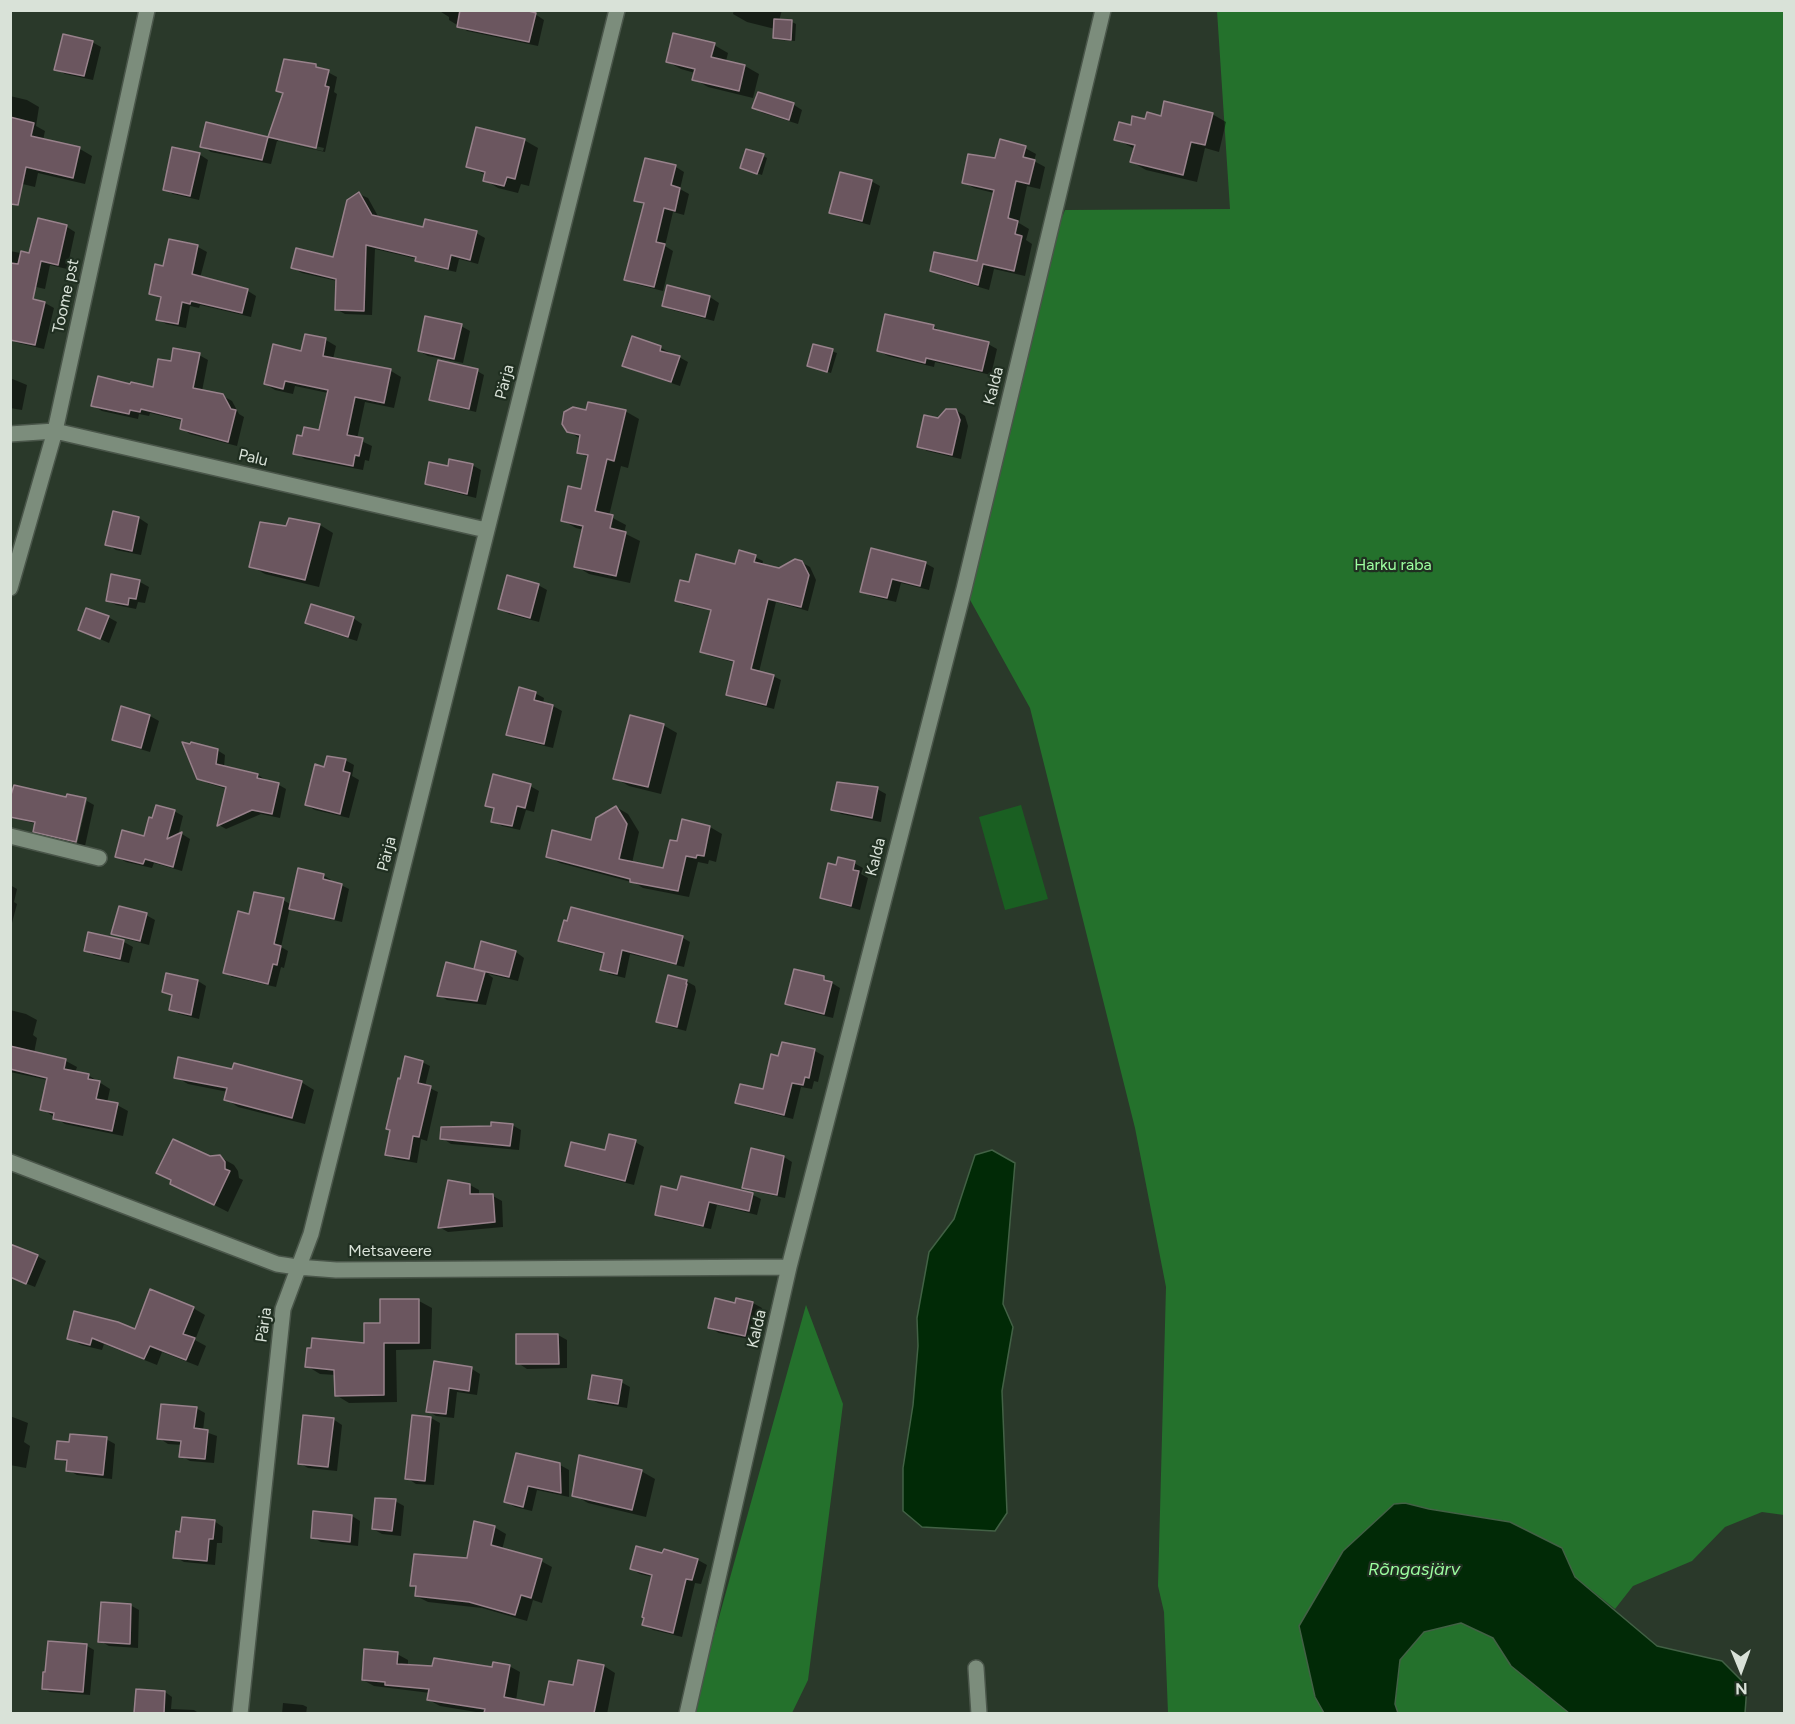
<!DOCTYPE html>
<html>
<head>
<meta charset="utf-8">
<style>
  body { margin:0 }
  #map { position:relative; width:1795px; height:1724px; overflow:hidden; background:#2a392a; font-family:Figtree,sans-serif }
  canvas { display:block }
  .frame { position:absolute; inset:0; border:12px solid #d9e2d8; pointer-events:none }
  .north { position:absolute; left:1711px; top:1640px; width:60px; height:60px; -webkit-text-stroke:4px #202f21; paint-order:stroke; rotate:179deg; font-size:16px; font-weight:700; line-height:24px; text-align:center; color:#d9e2d8 }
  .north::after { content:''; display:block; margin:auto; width:21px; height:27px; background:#d9e2d8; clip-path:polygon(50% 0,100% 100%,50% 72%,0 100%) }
</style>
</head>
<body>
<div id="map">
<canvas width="1795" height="1724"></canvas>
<div class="frame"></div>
<div class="north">N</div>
</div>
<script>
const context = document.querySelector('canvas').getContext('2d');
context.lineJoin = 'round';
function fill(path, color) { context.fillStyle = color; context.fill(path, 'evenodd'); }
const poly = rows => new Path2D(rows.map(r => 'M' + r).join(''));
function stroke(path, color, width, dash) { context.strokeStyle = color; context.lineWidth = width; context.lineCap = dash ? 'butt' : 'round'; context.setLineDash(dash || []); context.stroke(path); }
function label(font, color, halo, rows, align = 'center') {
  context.font = font + ' Figtree,sans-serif'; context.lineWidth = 4.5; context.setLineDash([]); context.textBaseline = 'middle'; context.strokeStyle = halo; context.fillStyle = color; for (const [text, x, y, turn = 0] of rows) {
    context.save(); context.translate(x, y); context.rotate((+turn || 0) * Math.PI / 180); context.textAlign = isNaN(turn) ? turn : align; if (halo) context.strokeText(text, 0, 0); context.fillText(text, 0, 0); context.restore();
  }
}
fill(poly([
  [1021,805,1048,899,1005,910,979,817]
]), '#1a5f22');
fill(poly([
  [1217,11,1784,11,1784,1515,1762,1512,1725,1527,1692,1561,1633,1586,1615,1609,1575,1577,1562,1548,1510,1522,1429,1509,1405,1503,1320,1592,1299,1626,1315,1697,1324,1713,1168,1713,1164,1612,1158,1586,1166,1287,1135,1128,1030,708,964,589,1040,273,1065,210,1230,209],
  [806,1305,843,1404,808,1680,792,1713,692,1714],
  [1461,1623,1493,1638,1511,1666,1569,1713,1398,1713,1395,1704,1400,1660,1424,1632]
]), '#24712c');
const water = poly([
  [992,1150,1015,1163,1003,1304,1013,1327,1002,1391,1007,1513,995,1531,922,1527,903,1511,903,1468,913,1405,918,1346,917,1318,929,1252,954,1219,975,1155,992,1150],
  [1405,1503,1429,1509,1510,1522,1562,1548,1575,1577,1657,1646,1722,1661,1747,1686,1745,1713,1569,1713,1511,1666,1493,1638,1461,1623,1424,1632,1400,1660,1395,1704,1398,1713,1324,1713,1315,1697,1299,1626,1343,1551,1394,1504,1405,1503]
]);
fill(water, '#012a06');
stroke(water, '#426145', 1.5);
fill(poly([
  [438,10,520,10,535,14,544,20,538,46,467,31,449,20,449,17],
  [734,10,782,10,779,21,792,22,796,24,795,41,778,40,774,38,775,29,747,22,733,14],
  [92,42,101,47,93,80,65,74,56,69],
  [714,45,728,53,726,61,745,66,759,74,753,98,708,87,694,79,695,73,681,69,668,62],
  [316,66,337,77,334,92,337,94,325,152,277,141,271,164,211,152,202,146,207,124,269,139,284,94,278,91],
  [278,138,324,148,323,151,278,141],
  [10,96,27,100,39,107,36,126,45,131,43,140,80,149,92,156,85,184,38,173,35,187,10,181],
  [794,105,802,110,798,124,763,113,754,108],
  [1212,114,1226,122,1219,152,1205,148,1197,182,1146,170,1132,162,1135,149,1116,139,1132,127,1146,121,1162,118],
  [524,140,538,148,529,186,521,184,518,193,498,188,485,180,486,175,467,166],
  [1025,148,1036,154,1034,161,1045,167,1040,189,1027,186,1019,223,1029,229,1026,240,1032,244,1025,276,994,269,989,290,942,276,931,270,978,263,994,193,974,188,963,182,996,159],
  [199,154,208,160,199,200,173,194,164,189],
  [763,156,767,158,762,175,745,169],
  [676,167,684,172,680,189,689,194,684,215,673,212,665,246,673,251,663,291,635,284,626,279,645,205,636,200],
  [871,181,880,186,870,225,840,217,831,212],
  [359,194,368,198,379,218,424,229,476,233,485,238,478,264,459,259,456,272,425,265,417,259,375,249,372,315,345,314,336,309,337,281,302,273,293,268,334,259],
  [67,227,75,232,67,269,50,265,45,289,10,281,10,251,31,255],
  [171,241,198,247,207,252,200,278,248,291,256,296,251,317,200,305,199,308,190,306,186,328,166,324,158,319,162,299,150,294,164,268],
  [668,286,710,297,719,303,714,321,672,310,663,305],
  [18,297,45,303,54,308,44,349,18,343,10,339],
  [461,326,470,331,463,363,428,356,419,351],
  [933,326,942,332,988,344,997,349,991,375,935,362,934,367,888,356,879,351],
  [633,338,661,348,670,353,669,355,679,357,688,362,680,386,633,370,624,365],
  [326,340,336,346,333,359,391,371,401,377,394,408,365,402,357,439,372,446,369,461,365,460,363,470,305,459,295,453,303,438,320,432,328,393,295,386,293,394,275,390,265,384,302,353],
  [814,346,837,353,831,373,813,367],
  [199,355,208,360,202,391,223,396,232,401,239,414,244,417,237,446,190,434,181,428,183,421,150,413,149,416,139,414,138,419,102,411,93,406,154,389,172,363],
  [477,371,484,375,476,412,438,403,431,399],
  [10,378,27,385,22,410,10,408],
  [956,410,965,416,968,426,961,459,927,451,918,446],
  [587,411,625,411,639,419,628,468,621,466,609,516,626,525,624,533,640,541,630,583,589,574,576,566,584,530,576,528,562,520,582,491,589,458,578,452,581,439,568,431],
  [472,465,481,470,476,498,436,488,427,483,449,468],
  [139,518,148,524,141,555,116,550,107,544],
  [320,525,333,533,319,587,265,574,251,566,287,527],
  [755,557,763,561,762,566,779,570,801,562,810,567,816,580,808,611,776,602,759,672,773,676,781,680,774,709,736,699,728,695,736,663,710,656,702,651,712,611,684,605,676,600,690,583],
  [925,563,934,568,929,590,901,583,896,602,871,596,862,591],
  [112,576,140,582,149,587,145,603,138,602,136,609,116,605,107,600],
  [538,585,547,590,539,622,509,614,500,609],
  [108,617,117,622,109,643,80,630],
  [353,618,362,624,357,641,316,628,307,622],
  [535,693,544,698,543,704,553,706,562,711,553,748,516,739,508,734],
  [150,716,159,721,150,752,123,744,114,739],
  [663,725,677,733,661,794,629,786,615,778],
  [217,750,225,755,224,767,258,775,266,780,265,782,279,785,286,789,280,818,261,814,226,829,219,825,227,789,207,783,198,778],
  [345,760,354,765,352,776,359,780,349,818,315,810,306,805,326,769],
  [530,786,539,791,534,812,526,810,520,830,502,826,493,821,495,810,487,805],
  [877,789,886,794,881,822,841,814,832,809],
  [10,791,67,799,68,795,86,800,84,800,74,843,43,836,34,831,36,824,10,817],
  [87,801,94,805,85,846,77,844],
  [616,807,628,814,639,832,632,863,665,870,679,843,683,821,710,827,722,834,716,862,709,860,708,864,698,862,689,897,643,888,635,883,560,863,548,856,592,842],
  [174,811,183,816,178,836,182,834,190,839,182,871,154,863,152,868,126,862,117,857,146,838],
  [854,863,863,868,861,874,868,878,860,910,831,902,822,897,837,867],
  [323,875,331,880,330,883,341,885,349,889,342,922,298,912,290,907,281,947,288,951,284,968,281,967,276,987,232,977,225,972,250,916,283,900,292,905],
  [10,885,17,889,14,902,17,904,12,923,10,922],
  [572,908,683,938,690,942,684,967,630,954,625,978,609,974,602,970,605,955,568,945,560,940],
  [146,915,155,920,149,945,122,938,113,933],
  [89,934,124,942,133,947,129,963,94,955,86,950],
  [482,943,516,952,524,958,518,981,488,974,493,978,486,1005,447,1000,439,995,475,971],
  [824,978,840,988,833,1018,796,1009,787,1004],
  [198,981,206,986,199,1019,179,1014,171,1009,172,996,163,992],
  [686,981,695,986,696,991,686,1031,667,1026,658,1021],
  [10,1010,26,1014,37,1020,33,1035,37,1038,34,1053,66,1061,77,1067,75,1073,88,1075,110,1089,107,1103,117,1105,128,1111,123,1136,65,1124,42,1109,48,1080,10,1072],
  [783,1044,815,1051,824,1056,818,1082,814,1081,812,1089,801,1087,793,1119,746,1107,737,1102,764,1091,779,1058],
  [422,1062,430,1066,425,1086,438,1092,427,1141,421,1139,417,1163,395,1159,387,1154],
  [199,1063,301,1082,314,1090,305,1124,238,1107,226,1099,228,1092,188,1084,176,1077],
  [512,1125,521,1130,519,1150,451,1144,442,1138],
  [635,1142,644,1147,634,1185,576,1170,567,1165],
  [753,1150,784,1157,792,1162,785,1198,752,1191,744,1187],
  [220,1157,234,1165,238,1171,239,1178,243,1180,228,1212,171,1183,209,1158],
  [682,1178,753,1195,761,1199,757,1215,717,1205,711,1229,664,1219,656,1214,678,1192],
  [470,1185,479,1190,479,1196,493,1196,502,1201,503,1227,448,1232,439,1227],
  [37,1256,46,1261,35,1287,10,1277],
  [419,1301,432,1308,431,1349,396,1350,397,1402,349,1403,336,1395,336,1375,320,1374,307,1366,312,1350,365,1345,381,1325],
  [753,1303,762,1308,754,1340,719,1333,710,1328,736,1305],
  [193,1308,205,1315,195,1340,206,1346,198,1366,162,1352,157,1365,104,1344,102,1350,81,1345,69,1338,136,1331],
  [558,1335,567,1340,567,1368,527,1369,518,1363],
  [435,1363,472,1369,480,1374,477,1395,457,1392,454,1418,436,1416,428,1411],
  [621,1382,630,1387,627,1408,598,1403,589,1398],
  [196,1408,205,1413,203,1431,217,1436,214,1463,190,1461,181,1456,182,1445,168,1444,159,1438],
  [10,1416,28,1423,24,1442,30,1446,26,1468,10,1465],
  [431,1418,440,1423,434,1485,416,1484,407,1478],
  [333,1419,342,1425,337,1471,308,1468,299,1463],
  [106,1439,115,1444,112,1479,77,1475,68,1470,69,1463,57,1458,70,1443],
  [517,1454,560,1465,569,1470,569,1497,537,1490,532,1511,515,1507,506,1502],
  [641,1471,655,1479,646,1517,588,1503,574,1495],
  [395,1501,404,1506,401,1536,382,1534,373,1529],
  [352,1516,360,1521,358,1546,321,1542,312,1537],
  [214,1521,223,1527,222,1543,217,1543,215,1565,184,1562,175,1557],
  [494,1527,506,1534,502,1550,541,1561,552,1567,542,1603,533,1600,527,1621,482,1608,428,1602,416,1596,417,1588,412,1585,468,1560],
  [664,1555,698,1560,707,1565,701,1584,695,1583,682,1637,653,1630,644,1625,653,1577,640,1574,631,1569],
  [130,1605,139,1610,138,1648,109,1646,100,1641],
  [49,1642,87,1646,94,1650,90,1695,50,1692,43,1688,47,1673],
  [397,1654,408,1660,408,1666,493,1669,509,1666,520,1672,516,1701,545,1707,604,1666,615,1673,607,1714,488,1714,440,1706,429,1700,430,1693,374,1686,363,1680],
  [137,1690,165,1692,172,1697,171,1709,194,1710,200,1714,136,1714],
  [283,1703,303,1705,307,1707,306,1714,282,1714]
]), '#0007');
const building = poly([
  [460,10,525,10,536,13,529,42,457,27,460,10],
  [774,19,792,20,791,40,773,38,774,19],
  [673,33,715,43,711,57,745,65,739,91,692,80,695,69,666,62,673,33],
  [63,34,93,41,84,76,54,70,63,34],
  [284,59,316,64,316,67,329,70,325,86,329,87,316,148,268,137,283,93,276,91,284,59],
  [758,92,794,103,789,120,752,108,758,92],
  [1164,101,1213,113,1205,145,1191,142,1183,175,1130,162,1135,145,1114,140,1119,122,1131,125,1132,116,1145,119,1147,112,1161,116,1164,101],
  [10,117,34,123,31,136,80,147,73,178,26,167,18,205,10,204,10,117],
  [206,122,268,137,262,160,200,147,206,122],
  [476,127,525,139,515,179,507,177,504,186,483,181,485,172,466,167,476,127],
  [1000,139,1026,146,1023,157,1035,160,1029,184,1016,181,1008,218,1018,221,1015,234,1022,236,1014,271,983,264,978,285,930,271,934,252,977,261,994,190,962,183,968,154,995,158,1000,139],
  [172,147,200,153,190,196,163,190,172,147],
  [746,149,764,154,757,174,740,168,746,149],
  [645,158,676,165,671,185,680,188,675,211,664,208,656,242,665,244,654,287,624,280,644,203,634,201,645,158],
  [840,172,872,180,862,221,829,213,840,172],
  [359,192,372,215,423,227,425,219,477,231,470,260,451,255,448,269,415,261,416,257,366,245,364,311,335,310,336,279,291,268,296,248,333,257,347,200,359,192],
  [38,218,67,225,58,265,41,261,33,299,45,302,35,345,10,340,10,263,18,264,21,251,29,253,38,218],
  [169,239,198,245,192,274,248,289,242,313,191,301,190,304,182,302,178,324,156,320,161,297,149,294,155,264,163,266,169,239],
  [667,285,710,296,705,317,662,306,667,285],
  [885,314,934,325,933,329,989,342,982,371,926,358,925,363,877,351,885,314],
  [425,316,462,324,454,359,418,351,425,316],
  [305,334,326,338,323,356,391,369,384,403,355,397,347,435,363,438,359,456,355,455,353,466,293,454,297,435,302,436,304,427,319,430,328,390,285,381,283,389,264,384,273,344,301,351,305,334],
  [632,336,661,346,660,351,680,356,671,382,622,366,632,336],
  [813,344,833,349,827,372,807,366,813,344],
  [173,348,200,353,193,388,223,394,231,409,236,410,228,442,180,429,182,419,141,409,140,412,130,410,129,414,91,406,98,376,130,384,131,382,153,387,158,359,171,361,173,348],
  [438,360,478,369,469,409,429,400,438,360],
  [588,402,626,410,614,461,607,459,595,511,613,515,610,528,626,532,616,576,574,567,583,526,561,521,568,486,581,489,588,455,577,453,580,435,567,432,562,424,564,412,573,407,586,410,588,402],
  [946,409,956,409,960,420,952,455,917,447,924,415,938,418,946,409],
  [449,459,473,464,467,494,425,484,429,462,448,466,449,459],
  [113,511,139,517,132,551,105,545,113,511],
  [289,518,320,524,305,580,249,567,260,522,286,526,289,518],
  [871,548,926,562,920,586,892,579,887,598,860,592,871,548],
  [739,550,756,555,754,562,779,568,795,559,802,561,809,575,801,607,768,599,751,669,774,675,766,705,726,695,734,661,700,652,711,610,675,601,680,580,689,582,696,554,735,564,739,550],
  [111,574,140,580,136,599,129,598,128,605,106,601,111,574],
  [507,575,539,584,530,618,498,609,507,575],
  [311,604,354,617,348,637,305,623,311,604],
  [86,608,109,616,100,639,78,630,86,608],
  [519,687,536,692,534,700,553,705,544,744,506,735,519,687],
  [121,706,150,715,141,748,112,740,121,706],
  [630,715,664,724,648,787,613,779,630,715],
  [182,742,190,744,191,742,218,749,216,764,258,774,257,778,279,783,272,814,252,810,217,826,226,787,197,779,182,742],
  [327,756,346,759,343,771,350,773,340,814,305,805,315,764,324,767,327,756],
  [493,774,531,784,525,808,517,806,512,826,491,822,494,808,485,806,493,774],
  [837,782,878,787,872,818,831,810,837,782],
  [14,785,66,797,67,794,86,798,76,842,33,832,35,822,10,817,10,798,14,785],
  [156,805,175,810,167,839,182,832,173,867,145,859,143,864,115,857,122,830,144,836,149,817,152,818,156,805],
  [616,806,627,824,619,859,663,868,670,840,677,841,682,819,710,826,704,856,697,855,696,858,686,856,678,891,630,882,630,879,546,857,552,830,591,840,596,818,616,806],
  [838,857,855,861,853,870,859,871,851,906,820,898,828,863,836,865,838,857],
  [298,868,324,874,323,879,342,884,334,919,289,909,298,868],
  [254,892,284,898,274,944,281,946,277,965,273,964,268,984,223,973,238,911,249,914,254,892],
  [119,906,147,913,140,941,111,934,119,906],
  [571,907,683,936,676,964,622,950,617,974,600,970,604,953,558,941,564,920,567,921,571,907],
  [88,932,124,940,120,959,84,951,88,932],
  [481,941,516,951,509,977,474,969,481,941],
  [446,962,485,972,477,1001,437,996,446,962],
  [794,969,824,976,824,980,832,982,824,1014,785,1004,794,969],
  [166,973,198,980,191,1015,169,1010,172,995,162,992,166,973],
  [668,975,687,980,686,984,687,984,677,1027,656,1022,668,975],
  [782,1042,815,1049,809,1078,805,1077,803,1085,792,1083,784,1115,735,1103,740,1084,763,1089,771,1054,778,1056,782,1042],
  [10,1046,66,1059,64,1069,89,1074,88,1079,100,1081,96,1099,118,1103,112,1131,53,1119,54,1113,40,1110,47,1078,10,1069,10,1046],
  [405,1056,423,1061,418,1083,431,1086,419,1137,413,1136,409,1159,385,1155,390,1130,386,1129,398,1078,400,1079,405,1056],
  [178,1057,232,1069,234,1063,302,1081,292,1118,224,1100,227,1088,174,1078,178,1057],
  [491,1122,513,1124,510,1146,440,1139,441,1127,491,1126,491,1122],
  [609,1134,636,1140,625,1181,565,1166,571,1142,605,1150,609,1134],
  [173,1139,210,1156,220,1155,225,1162,225,1169,230,1171,214,1205,170,1184,171,1180,156,1173,173,1139],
  [751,1148,784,1156,777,1195,742,1188,751,1148],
  [681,1176,753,1193,749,1211,709,1202,703,1226,655,1215,661,1186,677,1190,681,1176],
  [448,1180,470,1184,470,1194,493,1194,495,1222,438,1228,448,1180],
  [10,1244,38,1255,26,1284,10,1277,10,1244],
  [150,1289,194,1307,183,1334,195,1338,186,1360,150,1346,144,1359,92,1338,90,1345,67,1339,74,1311,118,1322,135,1329,150,1289],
  [715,1298,735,1303,736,1298,753,1302,745,1336,708,1328,715,1298],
  [380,1299,419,1299,419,1343,384,1343,384,1395,335,1396,334,1370,305,1367,307,1348,311,1348,312,1338,364,1343,364,1323,380,1323,380,1299],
  [516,1334,558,1334,559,1364,516,1364,516,1334],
  [434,1361,472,1367,469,1391,449,1388,446,1414,426,1412,434,1361],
  [592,1375,622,1380,618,1404,588,1399,592,1375],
  [161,1404,197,1407,194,1428,208,1430,205,1459,179,1457,181,1441,157,1439,161,1404],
  [303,1415,334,1418,328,1467,298,1464,303,1415],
  [412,1415,431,1417,425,1481,405,1479,412,1415],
  [70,1434,107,1437,103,1475,66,1471,67,1460,55,1459,57,1441,69,1442,70,1434],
  [516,1453,560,1463,561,1493,528,1486,523,1507,504,1502,516,1453],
  [579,1455,642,1470,632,1510,572,1496,579,1455],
  [375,1498,396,1499,392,1531,372,1529,375,1498],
  [313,1511,352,1515,350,1542,311,1538,313,1511],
  [182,1517,215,1520,213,1539,209,1539,207,1561,173,1558,176,1531,180,1532,182,1517],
  [474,1521,495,1526,491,1545,542,1559,531,1598,521,1595,515,1615,469,1602,415,1596,416,1586,410,1586,414,1554,467,1558,474,1521],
  [636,1546,662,1553,664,1549,698,1559,692,1580,686,1579,673,1633,642,1625,644,1618,642,1617,652,1575,630,1569,636,1546],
  [101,1602,131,1604,130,1644,98,1642,101,1602],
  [48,1641,87,1644,83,1692,42,1689,43,1672,45,1672,48,1641],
  [364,1649,398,1652,397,1664,432,1666,434,1658,492,1667,493,1662,510,1665,504,1697,544,1705,549,1681,573,1685,578,1660,604,1665,594,1713,484,1713,485,1709,427,1700,429,1689,385,1685,385,1682,362,1680,364,1649],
  [136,1689,165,1691,164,1713,134,1713,136,1689]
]);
fill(building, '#6b565f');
stroke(building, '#98818b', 1.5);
const minor = poly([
  [10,434,55,431,486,530],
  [10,588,55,431,147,10],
  [10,836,99,858],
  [10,1162,277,1264,297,1267,336,1270,789,1267],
  [976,1668,979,1714],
  [240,1714,283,1309,311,1234,617,10],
  [687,1714,789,1267,964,589,1103,10]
]);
stroke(minor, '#4a564a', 18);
stroke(minor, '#7c8d7c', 15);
label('16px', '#d9e2d8', '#202f21', [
  ["Toome pst",66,296,-78],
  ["Pärja",505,382,-76],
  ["Kalda",994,386,-76],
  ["Palu",253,458,13],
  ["Pärja",387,854,-76],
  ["Kalda",876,857,-76],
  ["Metsaveere",390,1251],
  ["Pärja",264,1325,-82],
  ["Kalda",757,1329,-77]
]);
label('16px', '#9dffa0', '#202f21', [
  ["Harku raba",1393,565]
]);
label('italic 18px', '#9bfd9f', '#202f21', [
  ["Rõngasjärv",1414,1570]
]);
</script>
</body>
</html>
